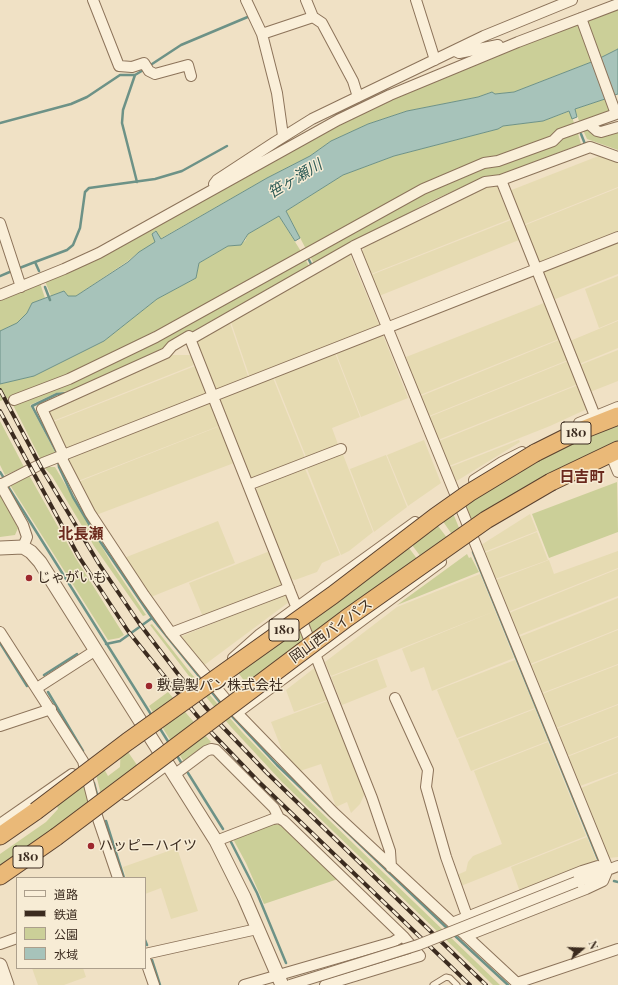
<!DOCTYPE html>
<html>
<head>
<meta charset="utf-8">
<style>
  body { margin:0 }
  #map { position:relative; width:618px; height:985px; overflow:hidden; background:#f0e1c5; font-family:"Playfair Display","Noto Sans JP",serif }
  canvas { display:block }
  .legend { position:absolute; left:16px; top:877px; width:130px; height:92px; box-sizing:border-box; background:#f7ecd5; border:1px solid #ac9f8c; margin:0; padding:5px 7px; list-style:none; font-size:12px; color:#3b2b1f }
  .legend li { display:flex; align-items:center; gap:8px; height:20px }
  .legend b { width:20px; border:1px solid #ac9f8c }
  .north { position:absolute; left:562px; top:929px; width:40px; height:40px; -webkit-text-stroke:3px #f7ecd5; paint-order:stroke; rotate:71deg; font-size:11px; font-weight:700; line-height:16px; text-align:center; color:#3b2b1f }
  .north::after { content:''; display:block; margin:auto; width:14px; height:18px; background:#3b2b1f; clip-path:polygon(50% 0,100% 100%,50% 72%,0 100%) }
</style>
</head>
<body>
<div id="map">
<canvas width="618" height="985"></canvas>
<ul class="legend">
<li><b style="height:5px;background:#faefd9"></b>道路</li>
<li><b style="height:5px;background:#3b2b1f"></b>鉄道</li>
<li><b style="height:11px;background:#cbcf98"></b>公園</li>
<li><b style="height:11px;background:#a7c3ba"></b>水域</li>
</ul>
<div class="north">N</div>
</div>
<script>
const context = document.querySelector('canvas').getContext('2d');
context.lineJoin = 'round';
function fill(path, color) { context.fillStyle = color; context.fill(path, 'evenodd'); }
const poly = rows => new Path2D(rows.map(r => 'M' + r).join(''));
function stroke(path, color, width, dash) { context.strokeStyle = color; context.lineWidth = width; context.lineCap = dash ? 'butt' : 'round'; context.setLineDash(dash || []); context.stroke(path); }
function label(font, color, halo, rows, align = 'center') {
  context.font = font + ' "Playfair Display","Noto Sans JP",serif'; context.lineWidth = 3; context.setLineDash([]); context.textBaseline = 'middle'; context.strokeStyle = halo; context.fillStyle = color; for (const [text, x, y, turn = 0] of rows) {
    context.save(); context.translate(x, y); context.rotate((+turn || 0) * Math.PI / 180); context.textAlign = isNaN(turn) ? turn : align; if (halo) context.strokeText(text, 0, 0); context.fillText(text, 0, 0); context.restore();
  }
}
fill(poly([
  [601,155,618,160,618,187,523,225,509,191],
  [497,186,510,219,371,274,362,252,364,248,434,211,488,187],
  [618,188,618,234,539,266,523,226],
  [511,220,519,240,379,296,371,275],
  [618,241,618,274,553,300,541,272],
  [350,255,380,327,250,378,231,322],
  [618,276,618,320,599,328,585,289],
  [544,303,559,339,420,395,406,357],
  [618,321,618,348,579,364,570,341],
  [230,323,249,379,215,392,197,344,199,340],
  [383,335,408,398,361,417,336,353],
  [559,340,568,360,429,416,421,396],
  [618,350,618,381,590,392,580,365],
  [335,353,360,417,332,428,339,447,307,459,274,377],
  [169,355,191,355,194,365,53,421,49,410,125,377],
  [568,361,578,384,438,440,429,417],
  [195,366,207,395,66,449,53,422],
  [273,378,306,460,252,481,218,399],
  [578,385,587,409,550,426,449,466,439,441],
  [207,403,210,404,219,426,78,481,67,461,68,457],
  [220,426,234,463,96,515,78,482],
  [424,440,441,483,408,506,387,455],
  [519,440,520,442,455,482,450,467],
  [342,452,373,532,349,551,341,555,306,466],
  [386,455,407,507,374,532,350,469],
  [304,466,340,555,322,563,317,572,295,580,291,579,256,490,260,484],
  [530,514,537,531,484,552,481,545],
  [218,521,235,563,151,597,124,558],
  [537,532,548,560,495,579,485,553],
  [270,551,284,585,203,617,189,583],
  [618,551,618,568,508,612,496,580,549,560,554,574],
  [618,569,618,596,519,635,509,613],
  [480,574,495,611,331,676,325,662,397,607],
  [286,593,289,602,203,666,180,637],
  [618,598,618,629,530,664,519,637],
  [495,611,514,658,432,691,424,667,411,672,402,649],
  [618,630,618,664,542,693,531,665],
  [377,659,387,687,342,705,331,677],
  [515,660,535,708,457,738,437,690],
  [618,665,618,704,556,728,542,694],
  [317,666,330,699,294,712,286,690],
  [330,700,366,791,360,804,351,813,347,802,336,807,321,764,300,771,283,753,271,722],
  [618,705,618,736,567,756,556,729],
  [535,709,548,741,471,771,458,739],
  [618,737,618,772,580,786,567,757],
  [548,742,586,836,461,886,457,875,466,871,468,862,473,856,502,844,474,771],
  [618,773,618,857,609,858,581,788],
  [587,837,597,862,520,892,511,867],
  [177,848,198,911,171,919,161,888,145,894,145,878,126,878,123,867],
  [32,968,83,968,86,977,64,985,38,985]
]), '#e6dbb2');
fill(poly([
  [618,7,618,49,598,59,584,19],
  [579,21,594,61,514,92,495,94,491,92,478,97,407,111,368,124,331,141,310,156,267,178,160,239,155,231,152,234,156,242,139,252,128,261,76,296,68,296,64,291,51,296,45,281,391,97],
  [608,98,613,113,580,124,575,109],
  [570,111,575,126,552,139,483,161,307,251,286,211,343,175,394,156,498,129,503,126,543,121],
  [582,128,618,130,618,150,587,139],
  [577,130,581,144,500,175,484,177,429,202,314,264,309,254,424,191],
  [279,216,302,253,155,335,68,377,0,401,0,384,34,376,104,341,157,299,196,278,199,263,228,246,238,245,245,241,248,234],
  [304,257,309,266,163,348,75,390,56,393,30,405,56,454,41,460,13,405,17,400,70,381],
  [40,283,45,298,32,303,27,313,17,323,0,331,0,298],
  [0,421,24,467,5,475,0,465],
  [618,423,618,445,476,532,460,494],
  [44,467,55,467,112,564,146,615,143,616,94,546,52,476],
  [29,475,75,557,124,635,119,638,108,640,10,485],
  [617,482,618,532,549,558,532,514],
  [0,494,18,528,15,535,0,537],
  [448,501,464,540,458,543,435,510],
  [429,514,454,547,324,643,318,643,315,639,304,611,307,604],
  [403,533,427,565,424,568,400,536],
  [467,554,469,558,471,557,479,572,397,605],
  [293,613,309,653,255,695,230,662],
  [152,624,189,671,242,732,300,792,500,985,493,985,282,782,231,727,192,680,150,625],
  [168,692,211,742,184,762,149,706],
  [121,742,144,775,104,807,93,762,98,758,108,776,120,767],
  [81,772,92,815,0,869,0,854,46,822,58,809,57,806,40,814],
  [273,824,282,825,338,879,264,904,246,863,233,839]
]), '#cbcf98');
const water = poly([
  [618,49,618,94,611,96,598,59,618,49],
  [594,61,608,98,575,109,577,117,572,119,569,111,543,121,503,126,498,129,394,156,343,175,286,211,300,238,295,241,279,216,248,234,241,245,228,246,199,263,196,278,157,299,104,341,34,376,0,384,0,331,17,323,27,313,32,303,64,291,68,296,76,296,128,262,139,252,155,242,152,234,156,231,161,239,267,178,310,156,331,141,368,124,407,111,478,97,492,92,495,94,514,92,594,61]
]);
fill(water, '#a7c3ba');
stroke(water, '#6d9287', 1);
stroke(poly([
  [149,66,181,45,250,16],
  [135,75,123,110,122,123,137,182],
  [0,123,71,104,87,97,120,75,135,75,145,69],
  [581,134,585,144,587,143],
  [309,260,312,266],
  [17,269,35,262],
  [39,271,35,262,67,250,73,245,80,228,85,192,89,188,155,179,182,171,227,146],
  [0,276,12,271],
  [45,287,50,300],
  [58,455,32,406,57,394,67,393],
  [58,460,59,467,73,497,95,534,152,618,202,680],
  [0,472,5,480],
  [7,485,152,716],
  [473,552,598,859],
  [0,643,27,686],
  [106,644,120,641,152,618],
  [44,675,77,654],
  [210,690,222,705],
  [48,692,83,751],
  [229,713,277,765,449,930],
  [159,727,169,743],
  [176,754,182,764],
  [188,773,223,829],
  [94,783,98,798],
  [106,821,124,878],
  [231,842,257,893,286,963],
  [614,881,618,882],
  [453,934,508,985],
  [145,940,147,945],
  [152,960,160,985]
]), '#6d9287', 2.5);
const service = poly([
  [433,985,446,977,450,978,457,985]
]);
const minor = poly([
  [93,0,119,66,132,67,144,63,149,71,155,74,188,65,191,76],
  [246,0,262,34,277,93,283,136],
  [306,0,313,17],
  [416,0,435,60],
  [262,34,313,17,322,23,353,81,358,97],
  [455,51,459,53,498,45],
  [589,124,597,131,601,132,618,127],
  [501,180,595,416],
  [214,184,217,180,275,142,312,119,484,36,572,0],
  [0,223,21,287],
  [354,246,608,869,603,881,586,889,466,936],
  [0,295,64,269,99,253,338,120,390,95,518,42,618,4],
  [191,339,354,246,485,182,501,180,590,147,618,157],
  [14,400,69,379,156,337,423,189,484,163,498,161,553,141,560,134,616,114,581,18],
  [579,423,618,407],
  [64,456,42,409,166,353,172,346,189,336,372,798,390,851,391,867],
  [61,457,90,513,144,595,171,633,237,713,333,812,519,985],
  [613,460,618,472],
  [474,480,502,462,522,452],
  [0,484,23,525,27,537,23,547],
  [0,485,43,463,618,237],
  [248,485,341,449],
  [0,632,83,761,97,816,118,878],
  [171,633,289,588],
  [233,658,260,634,415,522],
  [37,688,96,650],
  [395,698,428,770,426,787,446,857,467,916],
  [237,713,441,562],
  [0,726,51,709],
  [174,775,206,751,211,749,216,750,274,808,279,818],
  [126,795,168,764],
  [0,824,72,774],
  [216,841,273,819,279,818,284,821,403,936,420,956,325,985],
  [576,882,618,866],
  [452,923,582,871,598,866,608,869],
  [0,944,17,938],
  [145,954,257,929],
  [145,959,154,985],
  [517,983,618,949],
  [244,985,393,942,403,936]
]);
const tertiary = poly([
  [0,548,23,547,31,552,40,562,216,841,244,897,282,985],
  [0,965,7,985]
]);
const trunk = poly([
  [535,453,575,433,618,416],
  [551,482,618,450],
  [0,836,36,811],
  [0,876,56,837]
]);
stroke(service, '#8c735a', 7);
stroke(minor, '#8c735a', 12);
stroke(tertiary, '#8c735a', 15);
stroke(trunk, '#5a412f', 19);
stroke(service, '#faefd9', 5);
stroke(minor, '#faefd9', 10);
stroke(tertiary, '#faefd9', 13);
stroke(trunk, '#eab978', 17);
const rail = poly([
  [0,390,42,469,99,564,139,623,178,674,218,722,267,773,486,985],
  [0,411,79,557,128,631,169,682,209,730,258,781,470,985]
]);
stroke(rail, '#3b2b1f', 4);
stroke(rail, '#f7ecd5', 2.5, [8]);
const minorBridge = poly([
  [290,985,418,945,576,882]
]);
const trunkBridge = poly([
  [36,811,127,742,333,595,435,517,469,493,535,453],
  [56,837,347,618,486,520,551,482]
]);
stroke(minorBridge, '#8c735a', 12, []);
stroke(trunkBridge, '#5a412f', 19, []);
stroke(minorBridge, '#faefd9', 10);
stroke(trunkBridge, '#eab978', 17);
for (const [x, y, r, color] of [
  [29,578,4,"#9d282e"],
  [149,686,4,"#9d282e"],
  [91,846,4,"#9d282e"]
]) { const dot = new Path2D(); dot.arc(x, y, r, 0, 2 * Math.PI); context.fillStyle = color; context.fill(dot); stroke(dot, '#f7ecd5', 1.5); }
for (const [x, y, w] of [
  [576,433,30],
  [284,630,30],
  [28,857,30]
]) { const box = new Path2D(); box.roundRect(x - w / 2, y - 11, w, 22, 3); context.fillStyle = '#f7ecd5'; context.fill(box); stroke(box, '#3b2b1f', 1); }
label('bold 13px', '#3b2b1f', null, [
  ["180",576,433],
  ["180",284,630],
  ["180",28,857]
]);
label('14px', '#3b2b1f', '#f7ecd5', [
  ["じゃがいも",37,578],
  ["敷島製パン株式会社",157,686],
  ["ハッピーハイツ",99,846]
], 'left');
label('14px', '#3b2b1f', '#f7ecd5', [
  ["岡山西バイパス",331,631,-36]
]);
label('italic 15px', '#2e5c57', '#f7ecd5', [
  ["笹ヶ瀬川",295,179,-31]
]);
label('bold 15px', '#6a291d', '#f7ecd5', [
  ["日吉町",582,477],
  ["北長瀬",81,534]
]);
</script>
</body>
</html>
